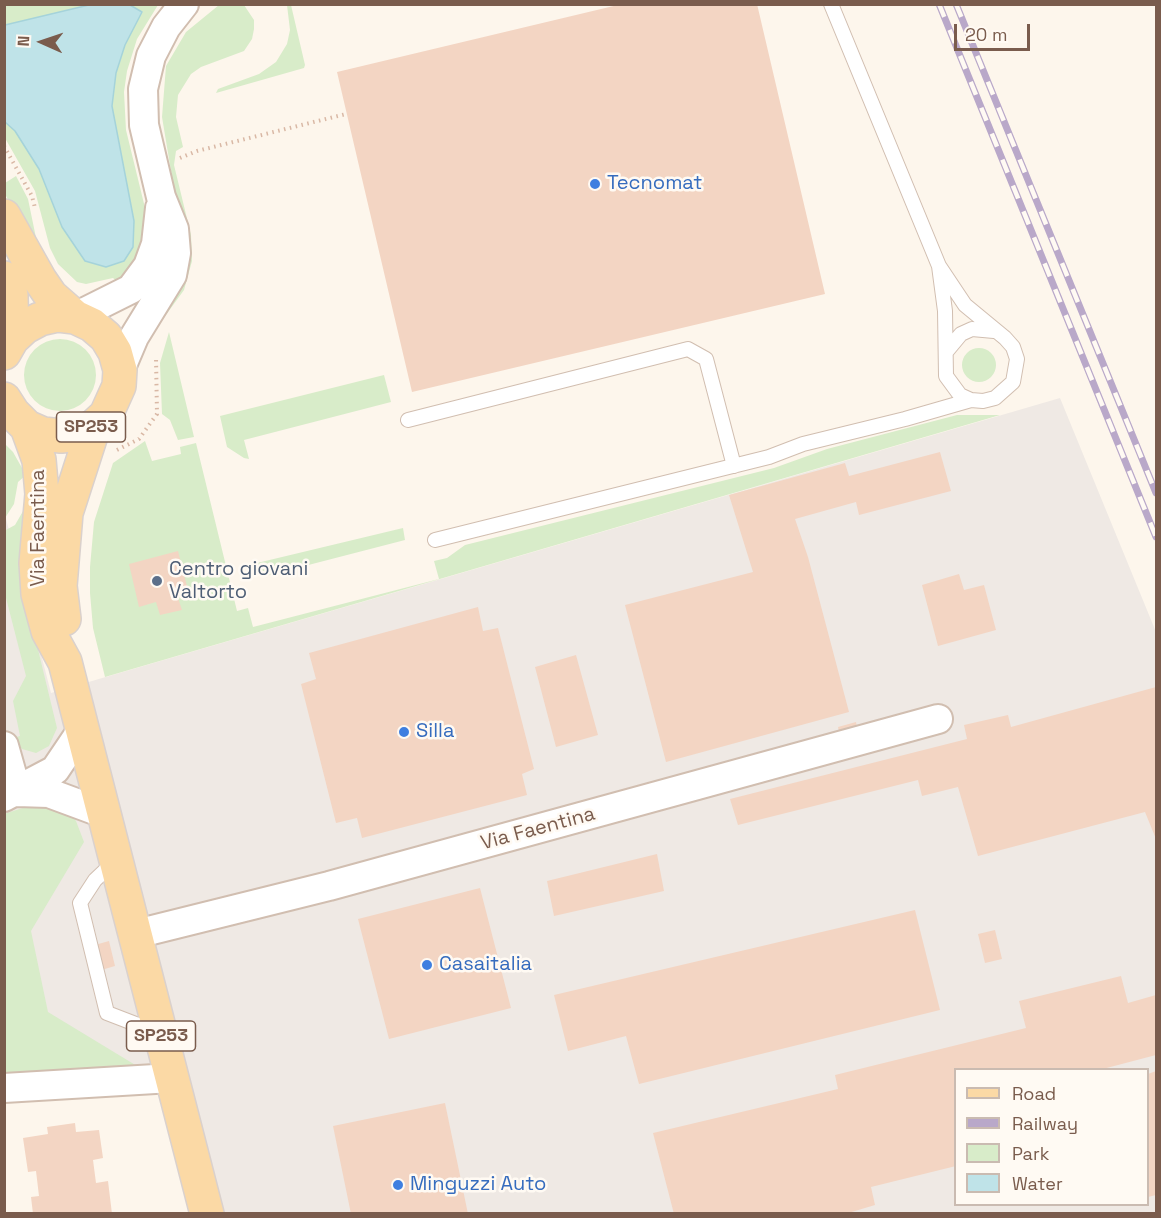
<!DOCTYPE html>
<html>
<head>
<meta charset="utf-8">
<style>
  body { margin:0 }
  #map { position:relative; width:1161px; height:1218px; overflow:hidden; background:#fdf6ec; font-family:"Space Grotesk",sans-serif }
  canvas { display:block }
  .frame { position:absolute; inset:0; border:6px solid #7a5c4d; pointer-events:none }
  .legend { position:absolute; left:954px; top:1068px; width:195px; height:138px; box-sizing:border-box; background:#fffaf3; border:2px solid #cabbb1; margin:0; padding:8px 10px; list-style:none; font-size:18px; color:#7a5c4d }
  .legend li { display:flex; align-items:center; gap:12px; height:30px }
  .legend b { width:30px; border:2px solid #cabbb1 }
  .north { position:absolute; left:12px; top:12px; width:60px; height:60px; -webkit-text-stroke:4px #fffaf3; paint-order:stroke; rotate:273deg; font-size:16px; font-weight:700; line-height:24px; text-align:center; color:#7a5c4d }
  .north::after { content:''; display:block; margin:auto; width:21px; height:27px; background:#7a5c4d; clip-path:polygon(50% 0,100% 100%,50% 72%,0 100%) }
  .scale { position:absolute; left:954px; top:24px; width:76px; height:27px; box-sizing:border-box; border:3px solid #7a5c4d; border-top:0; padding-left:8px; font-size:18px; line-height:21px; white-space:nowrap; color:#7a5c4d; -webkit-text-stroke:4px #fffaf3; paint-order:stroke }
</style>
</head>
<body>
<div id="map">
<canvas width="1161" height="1218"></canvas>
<div class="frame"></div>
<ul class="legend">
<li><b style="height:8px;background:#fbd9a5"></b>Road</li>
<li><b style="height:8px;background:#b9a8c9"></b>Railway</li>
<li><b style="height:16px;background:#d8ecc9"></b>Park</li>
<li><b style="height:16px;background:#bfe3e8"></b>Water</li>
</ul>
<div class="north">N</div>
<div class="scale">20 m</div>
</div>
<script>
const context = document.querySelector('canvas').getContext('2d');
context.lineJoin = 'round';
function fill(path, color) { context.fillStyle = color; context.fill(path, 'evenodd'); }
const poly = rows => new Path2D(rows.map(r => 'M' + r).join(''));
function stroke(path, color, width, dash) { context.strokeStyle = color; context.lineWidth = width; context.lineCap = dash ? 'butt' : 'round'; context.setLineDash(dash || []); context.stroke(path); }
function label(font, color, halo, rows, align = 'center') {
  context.font = font + ' "Space Grotesk",sans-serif'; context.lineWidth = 5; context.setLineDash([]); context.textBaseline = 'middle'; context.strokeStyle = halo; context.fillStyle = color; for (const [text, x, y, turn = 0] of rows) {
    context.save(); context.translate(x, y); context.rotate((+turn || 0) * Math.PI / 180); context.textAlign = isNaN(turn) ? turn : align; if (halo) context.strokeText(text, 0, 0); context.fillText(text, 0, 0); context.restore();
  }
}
fill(poly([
  [1060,398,1156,632,1156,1213,194,1213,161,1093,5,1100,4,511,51,693],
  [956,1070,1148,1070,1148,1204,956,1204]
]), '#efe9e4');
fill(poly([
  [4,5,158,5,137,39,127,71,124,92,126,130,147,216,141,253,120,284,113,278,86,284,77,282,58,264,50,248,35,191,5,138],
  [219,5,244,5,254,20,254,29,252,39,244,51,201,67,191,74,178,95,176,117,183,147,176,151,174,165,191,235,192,261,184,290,163,319,159,318,183,283,187,241,173,183,162,117,166,66,186,32],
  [287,5,291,5,305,65,304,68,216,93,218,89,259,74,276,62,287,44,290,30],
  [16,176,28,199,41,262,5,194,5,183],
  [169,332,194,437,178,440,170,420,162,414,160,363],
  '24 375a36 36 0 1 1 72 0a36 36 0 1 1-72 0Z',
  '962 365a17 17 0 1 1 34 0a17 17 0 1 1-34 0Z',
  [384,375,391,402,244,440,249,459,244,458,227,447,220,416],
  [957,415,1000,415,105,677,93,628,90,593,90,567,94,522,113,463,145,441,152,461,181,454,180,447,196,443,237,611,248,608,253,627,439,579,434,561,447,558,465,545,774,468,827,449],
  [5,444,13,452,26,475,18,482,14,504,5,518],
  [26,506,28,608,57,728,49,746,36,753,22,749,13,738,20,736,13,701,26,676,5,594,4,531,15,525],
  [403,528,405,540,262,577,260,575,257,563],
  [35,804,68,811,76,821,84,842,31,931,48,1012,137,1066,5,1074,4,814]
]), '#d8ecc9');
const water = poly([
  [93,4,130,5,142,12,125,45,116,73,112,106,134,221,133,247,124,261,106,267,85,261,62,227,39,169,15,131,5,122,5,25,93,4]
]);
fill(water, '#bfe3e8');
stroke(water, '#a5d3da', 1.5);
fill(poly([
  [622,4,757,4,825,294,412,392,337,72],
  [940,452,951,491,859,515,856,502,795,519,808,557,849,712,666,762,625,605,753,572,729,495,845,463,849,476],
  [178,551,189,594,178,598,182,610,160,615,156,602,139,607,129,564],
  [959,574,964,590,984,585,996,630,938,646,922,585],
  [478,607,483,631,498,628,534,769,522,774,527,795,362,838,357,818,336,823,301,684,316,679,309,653],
  [576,655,598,735,556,747,535,667],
  [1156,687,1156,839,1145,812,978,856,958,787,922,796,918,780,738,825,730,799,967,739,964,725,1008,715,1011,727],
  [856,722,858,733,840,737,838,727],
  [657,854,664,891,554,916,547,881],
  [480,888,511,1008,389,1039,358,919],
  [915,910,940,1010,639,1084,626,1036,568,1051,554,995],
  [995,930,1002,959,985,963,978,934],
  [109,941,115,966,91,973,84,948],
  [1121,976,1128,1003,1156,995,1156,1055,1099,1070,956,1070,956,1166,871,1187,875,1205,845,1214,674,1214,653,1133,838,1089,835,1075,1026,1028,1019,1001],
  [1156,1071,1156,1195,1148,1197,1148,1074],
  [445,1103,468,1214,351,1214,333,1126],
  [75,1123,76,1132,99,1130,103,1158,93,1160,96,1183,108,1181,112,1214,33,1214,31,1197,39,1196,36,1171,28,1172,23,1138,48,1134,47,1127]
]), '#f3d5c3');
const lane = poly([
  [831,4,939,266,965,305,1005,338,1013,347,1017,359,1013,382,995,398,983,401,971,400,960,395,946,376,945,311,939,266],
  [946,352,961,334,972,329,994,331],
  [408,420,688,349,706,359,734,466],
  [435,540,769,457,803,444,905,419,971,400],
  [115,861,95,880,80,903,107,1013,159,1033]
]);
const street = poly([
  [75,317,131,289,148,266,156,244,160,208],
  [120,370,134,337,172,275,176,253,174,229,161,197,144,125,143,89,151,56,166,27,184,4],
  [4,746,17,792],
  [17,792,49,793,103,813],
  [4,797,55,770,82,730],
  [136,934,329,886,938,719],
  [4,1088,172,1078]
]);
const primary = poly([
  [4,216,40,280,51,296,75,317],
  [4,278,11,295,12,339],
  [4,353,12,339,25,327,40,319,58,315,75,317,92,325,106,337,115,352,120,370,119,386,106,415,94,426,78,434,61,436,43,434,27,427,13,413,4,399],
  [27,427,39,460,42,494,36,563,38,594,48,631,65,662,207,1214],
  [64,619,60,586,66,513,94,426]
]);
stroke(lane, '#d1beb0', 16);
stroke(street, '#d1beb0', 32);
stroke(primary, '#dad1cd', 36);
stroke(poly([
  [4,146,32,196,35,208],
  [180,158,197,151,346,114],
  [117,450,139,439,157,414,156,357]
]), '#d9b8a5', 4, [1.5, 4.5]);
stroke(lane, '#fff', 14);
stroke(street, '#fff', 28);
stroke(primary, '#fbd9a5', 33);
const rail = poly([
  [939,4,1156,537],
  [956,4,1156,493]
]);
stroke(rail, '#b9a8c9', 7);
stroke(rail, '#fffaf3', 4.5, [14]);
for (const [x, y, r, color] of [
  [595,184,6,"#3f7fe0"],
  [157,581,6,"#5c6f8a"],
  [404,732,6,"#3f7fe0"],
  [427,965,6,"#3f7fe0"],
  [398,1185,6,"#3f7fe0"]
]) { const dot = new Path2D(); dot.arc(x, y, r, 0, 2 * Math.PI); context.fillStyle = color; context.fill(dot); stroke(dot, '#fffaf3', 2); }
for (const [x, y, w] of [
  [91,427,69],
  [161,1036,69]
]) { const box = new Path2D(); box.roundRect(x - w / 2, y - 15, w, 30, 4.5); context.fillStyle = '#fffaf3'; context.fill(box); stroke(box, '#7a5c4d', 1.5); }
label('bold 18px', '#7a5c4d', null, [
  ["SP253",91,427],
  ["SP253",161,1036]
]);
label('20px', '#366cbe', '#fffaf3', [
  ["Tecnomat",607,184],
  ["Silla",416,732],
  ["Casaitalia",439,965],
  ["Minguzzi Auto",410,1185]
], 'left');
label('20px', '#7a5c4d', '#fffaf3', [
  ["Via Faentina",39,528,-90],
  ["Via Faentina",538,829,-15]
]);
label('20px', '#4e5e75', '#fffaf3', [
  ["Centro giovani",169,570],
  ["Valtorto",169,593]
], 'left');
</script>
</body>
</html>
